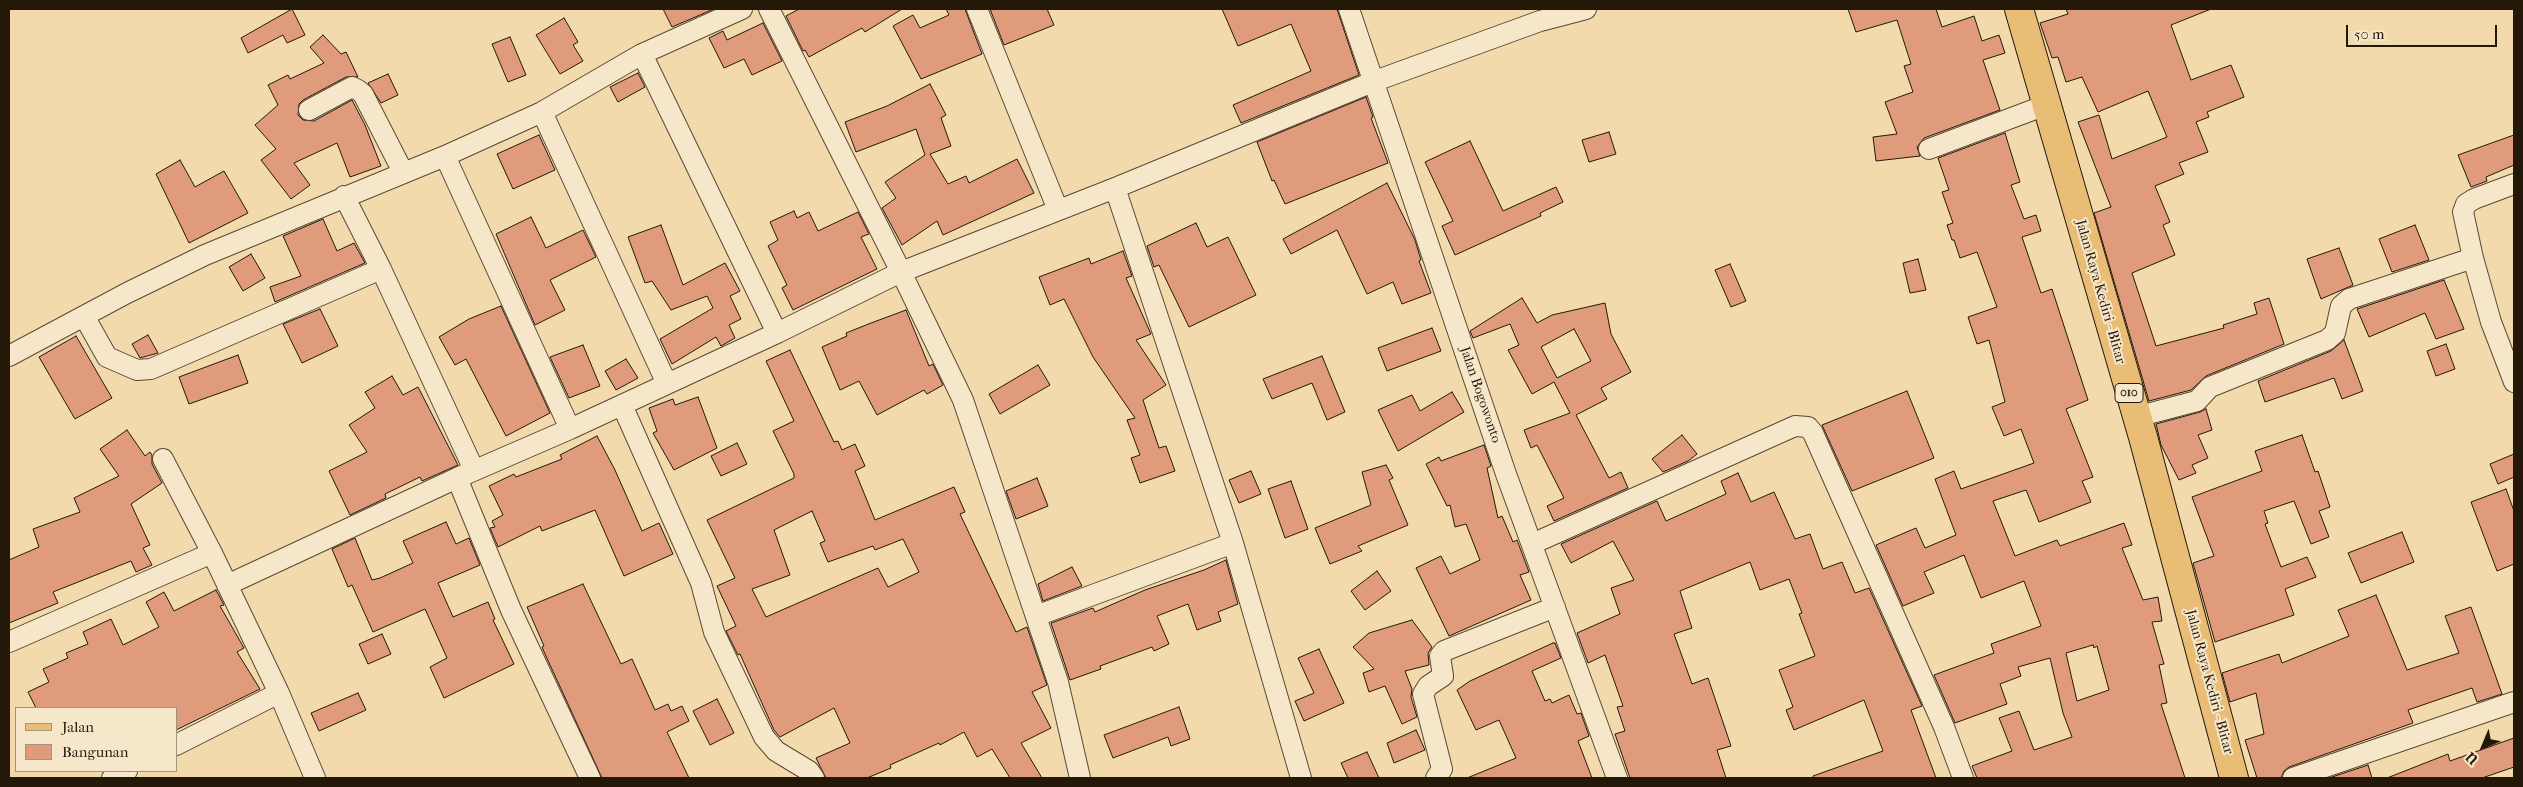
<!DOCTYPE html>
<html>
<head>
<meta charset="utf-8">
<style>
  body { margin:0 }
  #map { position:relative; width:2523px; height:787px; overflow:hidden; background:#f2daad; font-family:"IM FELL French Canon",serif }
  canvas { display:block }
  .frame { position:absolute; inset:0; border:10px solid #241909; pointer-events:none }
  .legend { position:absolute; left:15px; top:707px; width:162px; height:65px; box-sizing:border-box; background:#f7e7ca; border:1px solid #a3957d; margin:0; padding:6px 9px; list-style:none; font-size:15px; color:#241909 }
  .legend li { display:flex; align-items:center; gap:10px; height:25px }
  .legend b { width:25px; border:1px solid #a3957d }
  .north { position:absolute; left:2458px; top:722px; width:50px; height:50px; -webkit-text-stroke:4px #f7e7ca; paint-order:stroke; rotate:225deg; font-size:14px; font-weight:700; line-height:20px; text-align:center; color:#241909 }
  .north::after { content:''; display:block; margin:auto; width:18px; height:22px; background:#241909; clip-path:polygon(50% 0,100% 100%,50% 72%,0 100%) }
  .scale { position:absolute; left:2346px; top:25px; width:151px; height:22px; box-sizing:border-box; border:2px solid #241909; border-top:0; padding-left:6px; font-size:15px; line-height:18px; white-space:nowrap; color:#241909; -webkit-text-stroke:4px #f7e7ca; paint-order:stroke }
</style>
</head>
<body>
<div id="map">
<canvas width="2523" height="787"></canvas>
<div class="frame"></div>
<ul class="legend">
<li><b style="height:6px;background:#e9bd76"></b>Jalan</li>
<li><b style="height:14px;background:#e09a7c"></b>Bangunan</li>
</ul>
<div class="north">U</div>
<div class="scale">50 m</div>
</div>
<script>
const context = document.querySelector('canvas').getContext('2d');
context.lineJoin = 'round';
function fill(path, color) { context.fillStyle = color; context.fill(path, 'evenodd'); }
const poly = rows => new Path2D(rows.map(r => 'M' + r).join(''));
function stroke(path, color, width, dash) { context.strokeStyle = color; context.lineWidth = width; context.lineCap = dash ? 'butt' : 'round'; context.setLineDash(dash || []); context.stroke(path); }
function label(font, color, halo, rows, align = 'center') {
  context.font = font + ' "IM FELL French Canon",serif'; context.lineWidth = 4; context.setLineDash([]); context.textBaseline = 'middle'; context.strokeStyle = halo; context.fillStyle = color; for (const [text, x, y, turn = 0] of rows) {
    context.save(); context.translate(x, y); context.rotate((+turn || 0) * Math.PI / 180); context.textAlign = isNaN(turn) ? turn : align; if (halo) context.strokeText(text, 0, 0); context.fillText(text, 0, 0); context.restore();
  }
}
const building = poly([
  [292,9,305,35,287,43,283,35,248,53,241,38,292,9],
  [663,9,714,9,672,27,663,9],
  [799,9,902,9,865,32,862,28,809,57,805,50,803,51,786,16,799,9],
  [946,9,965,9,982,54,921,79,893,26,913,15,920,28,949,15,946,9],
  [990,9,1047,9,1054,25,1004,45,990,9],
  [1222,9,1337,9,1359,75,1241,123,1233,105,1311,71,1291,24,1238,46,1222,9],
  [1848,9,1936,9,1942,27,1974,16,1982,41,1999,35,2005,53,1983,60,2000,110,1924,138,1917,147,1920,156,1876,161,1873,137,1897,134,1885,102,1913,92,1904,66,1911,64,1897,20,1856,32,1848,9],
  [2066,9,2211,9,2171,25,2191,80,2231,65,2244,97,2207,112,2209,117,2196,122,2208,152,2179,163,2184,174,2155,186,2170,222,2163,225,2175,255,2132,273,2156,346,2224,328,2223,325,2257,314,2254,303,2269,298,2284,344,2206,376,2191,390,2149,401,2094,213,2111,207,2078,122,2099,115,2112,159,2167,137,2148,91,2098,112,2082,77,2066,82,2058,57,2052,58,2040,23,2068,14,2066,9],
  [564,18,578,42,573,45,583,61,560,74,536,35,564,18],
  [763,23,782,61,752,75,744,59,724,68,709,38,723,31,727,40,763,23],
  [323,35,341,54,346,52,358,77,346,77,303,100,299,104,298,115,303,120,314,121,352,100,365,125,381,166,350,177,337,143,294,163,310,185,291,199,261,160,276,149,255,125,278,105,268,85,288,75,290,79,324,63,310,47,323,35],
  [510,37,526,75,508,82,492,44,510,37],
  [638,73,645,87,618,102,610,87,638,73],
  [388,74,398,95,381,103,368,83,388,74],
  [930,84,946,115,941,118,951,146,930,154,948,184,966,176,969,183,1017,159,1034,193,943,235,937,221,902,245,882,208,896,198,885,182,925,155,916,129,856,152,845,122,887,106,930,84],
  [1366,97,1373,117,1371,118,1388,163,1285,204,1274,180,1272,181,1257,142,1366,97],
  [1609,132,1616,154,1589,162,1582,140,1609,132],
  [2005,133,2020,182,2011,185,2024,219,2036,215,2041,231,2022,237,2041,293,2052,289,2088,400,2066,409,2093,477,2082,481,2091,502,2039,522,2026,490,1993,501,2015,556,2057,540,2060,546,2124,523,2132,545,2122,548,2143,600,2158,597,2162,621,2152,622,2164,664,2159,665,2167,703,2161,704,2185,778,1977,778,1972,766,2012,751,1999,718,2019,711,2034,750,2072,737,2063,713,2050,658,2018,667,2021,676,2000,684,2007,704,1955,723,1934,675,1994,653,1991,644,2041,626,2024,581,1981,598,1964,555,1924,572,1934,593,1903,606,1876,545,1916,528,1925,548,1956,535,1935,479,1954,471,1961,489,2034,463,2021,429,2004,436,1992,407,2005,402,1989,340,1977,344,1968,317,1997,307,1977,252,1960,258,1954,240,1952,240,1947,225,1953,223,1942,192,1949,190,1938,158,2005,133],
  [2093,645,2094,648,2097,646,2109,690,2077,701,2066,653,2093,645],
  [539,135,555,170,513,189,497,154,539,135],
  [2514,135,2514,165,2486,177,2487,181,2471,187,2458,155,2514,135],
  [1470,141,1503,211,1556,187,1563,202,1540,213,1541,216,1455,255,1442,226,1453,221,1425,162,1470,141],
  [180,160,195,187,224,171,248,213,189,243,156,174,180,160],
  [1387,183,1415,240,1421,260,1419,261,1431,293,1402,304,1393,282,1367,294,1337,230,1291,254,1283,239,1387,183],
  [794,211,797,218,809,212,818,231,858,212,869,234,861,237,877,269,793,310,782,288,787,285,768,246,778,240,770,222,794,211],
  [531,217,546,248,583,230,596,257,550,280,565,310,535,325,496,234,531,217],
  [323,219,337,251,354,243,365,263,275,302,270,287,301,276,283,236,323,219],
  [1196,223,1207,247,1228,237,1256,295,1189,327,1159,265,1154,267,1147,246,1196,223],
  [661,225,683,285,725,263,740,291,730,296,741,319,729,325,735,338,721,346,716,337,672,364,660,339,713,308,707,296,671,310,652,281,645,283,628,237,661,225],
  [2415,225,2429,260,2392,272,2379,239,2415,225],
  [2339,248,2353,285,2321,299,2307,259,2339,248],
  [1123,251,1132,276,1126,278,1151,334,1136,340,1166,385,1143,400,1159,448,1166,446,1175,471,1140,483,1131,458,1140,455,1127,420,1135,418,1093,357,1064,299,1050,305,1039,277,1089,258,1091,264,1123,251],
  [251,254,265,278,243,291,229,267,251,254],
  [1918,259,1926,290,1910,293,1903,263,1918,259],
  [1730,264,1746,301,1731,307,1715,270,1730,264],
  [2444,280,2464,329,2436,339,2425,313,2369,337,2357,309,2444,280],
  [1522,298,1537,323,1552,315,1605,303,1611,334,1631,372,1601,388,1607,399,1576,415,1609,478,1621,472,1628,488,1554,521,1547,506,1564,498,1537,445,1531,448,1524,430,1570,413,1554,382,1532,394,1508,350,1519,345,1510,324,1473,338,1470,331,1522,298],
  [1574,329,1591,361,1557,378,1541,347,1574,329],
  [501,306,550,413,506,436,466,359,455,365,439,337,469,319,501,306],
  [320,309,338,346,302,363,283,324,320,309],
  [906,310,929,366,933,364,943,385,927,394,924,390,877,415,859,381,840,390,822,347,847,336,846,333,871,323,906,310],
  [1432,328,1441,351,1387,371,1378,348,1432,328],
  [148,335,158,353,140,358,132,344,148,335],
  [76,336,112,398,75,419,39,357,76,336],
  [2344,340,2363,391,2342,399,2334,378,2265,402,2258,381,2331,351,2344,340],
  [2446,344,2455,369,2436,376,2427,351,2446,344],
  [583,345,600,386,569,398,550,357,583,345],
  [790,350,834,442,838,441,842,450,855,444,865,466,855,471,875,520,954,487,965,512,960,514,1016,632,1027,627,1047,685,1032,692,1051,728,1021,743,1042,778,1010,778,992,749,977,757,964,732,940,745,939,743,890,765,891,768,867,778,826,778,816,758,850,743,834,708,780,737,774,730,740,654,738,655,726,631,736,626,717,586,735,578,707,520,794,478,794,474,773,431,794,421,766,361,790,350],
  [812,511,825,541,820,543,828,562,873,546,875,550,903,539,919,572,888,587,878,568,766,617,752,589,790,575,774,530,812,511],
  [238,355,248,383,189,404,179,377,238,355],
  [1322,356,1345,412,1327,420,1312,383,1272,399,1263,379,1322,356],
  [626,359,638,378,616,390,605,371,626,359],
  [1038,365,1050,385,1000,414,989,394,1038,365],
  [392,376,403,395,418,387,458,465,422,481,420,477,385,494,386,498,350,515,329,471,367,452,349,425,375,408,365,392,392,376],
  [1907,391,1934,458,1852,491,1822,425,1907,391],
  [1452,392,1464,412,1398,451,1378,410,1412,395,1420,411,1452,392],
  [698,397,717,448,674,470,653,433,657,431,649,408,673,399,675,405,698,397],
  [2206,409,2212,430,2198,435,2208,458,2192,465,2196,473,2179,480,2161,445,2156,424,2200,412,2206,409],
  [127,430,145,456,150,452,152,455,152,464,162,483,131,504,150,545,143,548,152,565,136,572,131,561,53,592,58,603,9,623,9,560,39,547,33,529,80,512,74,498,119,476,100,449,127,430],
  [1682,435,1697,454,1688,461,1663,472,1652,459,1682,435],
  [2302,435,2315,472,2318,471,2330,507,2319,511,2329,537,2311,544,2294,501,2264,511,2268,523,2265,524,2281,567,2307,557,2316,577,2285,589,2294,615,2215,642,2193,563,2214,556,2192,497,2262,471,2255,451,2302,435],
  [597,436,615,470,642,531,659,523,673,554,624,576,595,510,542,531,540,526,498,547,490,528,495,527,492,521,503,515,489,486,514,474,516,477,562,459,560,455,597,436],
  [737,443,747,464,721,476,711,456,737,443],
  [1484,445,1491,466,1487,468,1498,518,1502,516,1513,542,1517,540,1529,572,1520,575,1531,600,1449,636,1416,568,1441,556,1450,574,1480,560,1466,524,1455,527,1450,505,1447,506,1426,464,1439,457,1441,461,1484,445],
  [2514,454,2514,477,2498,484,2490,464,2514,454],
  [1386,465,1393,478,1389,480,1408,525,1358,546,1362,551,1330,564,1315,528,1371,505,1362,472,1386,465],
  [1251,471,1261,494,1239,503,1229,480,1251,471],
  [1738,473,1751,502,1774,492,1795,539,1810,534,1823,569,1842,562,1855,593,1869,588,1922,706,1911,710,1936,778,1813,778,1813,776,1883,751,1864,700,1794,730,1786,710,1793,707,1779,670,1815,656,1799,614,1802,613,1789,579,1760,590,1750,562,1680,591,1692,628,1674,634,1692,684,1708,678,1731,746,1717,750,1726,778,1630,778,1615,734,1625,731,1617,707,1623,706,1605,655,1588,663,1577,633,1620,614,1611,588,1634,580,1613,541,1571,563,1561,544,1657,501,1666,521,1726,494,1721,481,1738,473],
  [1037,478,1048,506,1016,519,1006,491,1037,478],
  [1291,481,1308,529,1285,538,1268,489,1291,481],
  [2506,489,2514,511,2514,564,2497,571,2471,502,2506,489],
  [446,522,456,544,469,538,480,565,438,583,453,617,488,602,495,619,493,620,514,664,444,698,430,667,447,658,425,609,373,632,352,585,348,587,332,549,355,538,372,580,380,578,413,563,403,541,446,522],
  [2402,532,2414,562,2361,583,2348,553,2402,532],
  [1226,560,1238,604,1218,612,1221,621,1197,630,1188,604,1157,616,1169,644,1154,651,1152,647,1100,666,1101,669,1070,680,1051,623,1093,608,1095,612,1145,590,1204,570,1226,560],
  [1072,567,1082,586,1043,601,1038,584,1072,567],
  [1377,571,1391,591,1365,610,1351,591,1377,571],
  [583,584,621,664,632,659,655,710,668,704,671,711,682,706,689,721,667,732,689,778,602,778,545,654,542,647,544,646,527,607,583,584],
  [216,590,224,605,220,606,244,648,237,652,260,689,176,730,176,708,36,708,28,692,49,682,43,669,68,658,66,653,88,644,83,632,111,619,123,645,159,627,146,602,164,592,174,611,216,590],
  [2376,595,2407,670,2459,653,2445,616,2471,607,2502,694,2477,702,2472,688,2408,710,2413,723,2289,767,2284,771,2281,778,2257,778,2245,740,2264,734,2256,693,2230,702,2222,673,2279,654,2282,663,2349,636,2338,610,2376,595],
  [1412,620,1432,647,1428,653,1429,665,1405,671,1412,689,1411,697,1417,717,1402,724,1385,686,1369,692,1363,673,1374,669,1353,647,1369,633,1412,620],
  [382,634,391,654,368,664,359,644,382,634],
  [1553,643,1555,643,1561,658,1532,671,1545,701,1550,699,1552,703,1569,695,1577,714,1581,713,1589,736,1578,741,1592,778,1467,778,1516,758,1499,720,1476,730,1457,690,1470,681,1553,643],
  [1319,649,1344,703,1304,721,1295,701,1314,693,1298,658,1319,649],
  [358,693,366,710,319,731,311,713,358,693],
  [717,699,734,733,710,745,693,711,717,699],
  [1179,707,1190,739,1171,746,1168,737,1113,758,1104,735,1179,707],
  [1416,730,1425,750,1394,763,1387,743,1416,730],
  [2514,738,2514,767,2482,778,2387,778,2448,754,2450,761,2514,738],
  [1367,752,1379,778,1348,778,1341,763,1367,752],
  [2368,765,2372,778,2329,778,2368,765]
]);
fill(building, '#e09a7c');
stroke(building, '#241909', 1);
const street = poly([
  [769,9,901,272,963,400,1058,682,1080,778],
  [977,9,1058,210],
  [1349,9,1506,474,1617,778],
  [642,54,777,333],
  [309,110,352,87,358,90,363,94,403,172],
  [542,112,667,384],
  [1929,149,2046,105],
  [445,156,570,429],
  [2514,184,2474,199,2466,204,2463,212,2473,258,2491,322,2514,382],
  [1115,188,1233,543,1301,778],
  [344,196,381,269,474,470],
  [84,316,107,357,137,370,151,369,381,269],
  [9,356,127,293,205,255,445,156,542,112,642,54,742,9],
  [622,405,701,583,714,632,764,737,776,751,809,771,814,778],
  [2136,417,2197,401,2210,387,2327,340,2335,333,2341,306,2349,299,2473,258],
  [163,459,212,553],
  [1532,544,1795,426,1808,427,1813,433,1944,727,1963,778],
  [227,585,457,478],
  [1036,616,1233,543],
  [9,642,212,553,279,693,315,778],
  [176,745,279,693],
  [112,778,127,771],
  [590,778,511,610,457,478,570,429,777,333,901,272,1115,188,1375,81,1540,21,1586,9],
  [1436,778,1442,769,1423,694,1428,686,1443,676,1440,656,1444,651,1555,607],
  [2293,778,2514,702]
]);
const primary = poly([
  [2019,9,2143,437,2234,778]
]);
stroke(street, '#584932', 22);
stroke(primary, '#241909', 30);
stroke(street, '#f7e7ca', 20);
stroke(primary, '#e9bd76', 28);
for (const [x, y, w] of [
  [2129,393,28]
]) { const box = new Path2D(); box.roundRect(x - w / 2, y - 9.5, w, 19, 4); context.fillStyle = '#f7e7ca'; context.fill(box); stroke(box, '#241909', 1); }
label('bold 12px', '#241909', null, [
  ["010",2129,393]
]);
label('14px', '#241909', '#f7e7ca', [
  ["Jalan Raya Kediri - Blitar",2100,292,74],
  ["Jalan Bogowonto",1480,395,71],
  ["Jalan Raya Kediri - Blitar",2209,682,75]
]);
</script>
</body>
</html>
